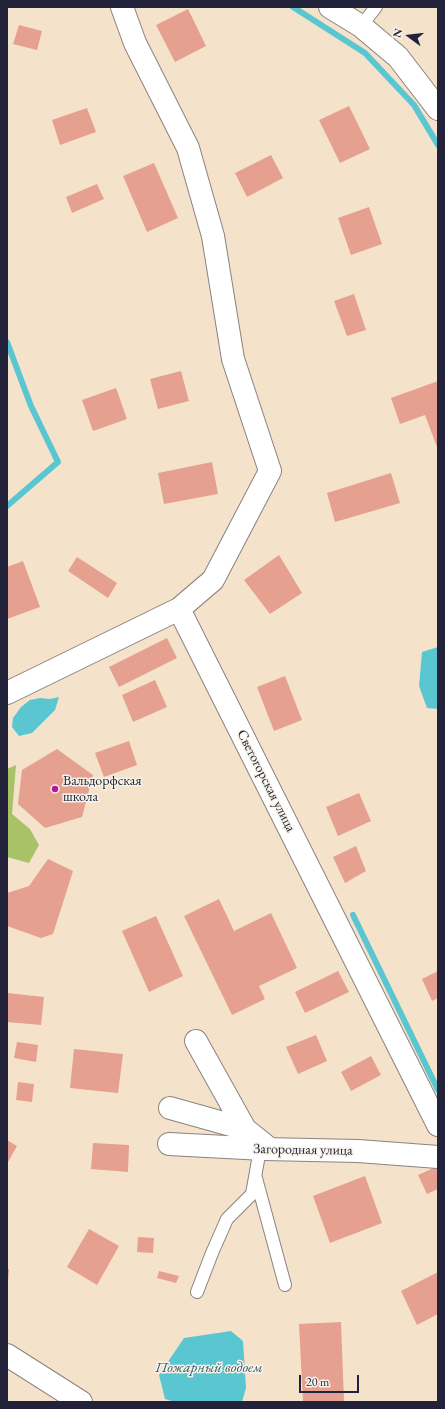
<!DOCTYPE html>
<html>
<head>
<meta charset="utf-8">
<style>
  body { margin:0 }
  #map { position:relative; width:445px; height:1409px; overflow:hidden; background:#f4e3ca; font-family:"EB Garamond",serif }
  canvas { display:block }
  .frame { position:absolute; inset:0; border:8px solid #22223b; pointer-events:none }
  .north { position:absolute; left:389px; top:16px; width:40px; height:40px; -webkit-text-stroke:3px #f7f3e8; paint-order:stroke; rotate:285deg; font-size:11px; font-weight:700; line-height:16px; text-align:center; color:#22223b }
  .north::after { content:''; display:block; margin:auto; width:14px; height:18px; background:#22223b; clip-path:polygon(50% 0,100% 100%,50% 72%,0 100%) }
  .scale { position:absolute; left:299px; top:1375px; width:60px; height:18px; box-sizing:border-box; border:2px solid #22223b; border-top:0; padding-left:5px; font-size:12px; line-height:14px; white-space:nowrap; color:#22223b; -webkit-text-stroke:3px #f7f3e8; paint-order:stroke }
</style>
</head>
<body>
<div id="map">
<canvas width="445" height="1409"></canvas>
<div class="frame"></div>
<div class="north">N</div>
<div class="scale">20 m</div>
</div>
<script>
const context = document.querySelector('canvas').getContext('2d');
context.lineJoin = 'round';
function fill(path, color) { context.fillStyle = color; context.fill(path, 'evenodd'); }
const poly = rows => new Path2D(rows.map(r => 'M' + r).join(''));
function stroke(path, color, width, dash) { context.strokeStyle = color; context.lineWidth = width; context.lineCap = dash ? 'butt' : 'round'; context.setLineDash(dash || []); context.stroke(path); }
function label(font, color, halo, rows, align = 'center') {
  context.font = font + ' "EB Garamond",serif'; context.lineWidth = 3; context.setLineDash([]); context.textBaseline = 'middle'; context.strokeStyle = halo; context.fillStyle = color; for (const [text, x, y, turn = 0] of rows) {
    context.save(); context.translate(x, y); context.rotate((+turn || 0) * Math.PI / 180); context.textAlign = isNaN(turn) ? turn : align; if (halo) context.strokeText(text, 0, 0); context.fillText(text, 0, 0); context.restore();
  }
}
fill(poly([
  [16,765,12,814,30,829,39,845,29,863,7,857,7,769]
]), '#a9c268');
fill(poly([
  [438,647,438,709,427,708,419,686,422,652],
  [59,697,55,710,32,733,19,736,12,727,13,718,21,707,30,700,40,698,50,699],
  [231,1331,243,1341,246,1388,242,1402,175,1402,165,1399,159,1375,184,1338]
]), '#5ac6d1');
stroke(poly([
  [293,7,365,53,414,105,438,145],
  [7,342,31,406,58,462,7,506],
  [353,915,438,1090]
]), '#5ac6d1', 6);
fill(poly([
  [188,9,206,46,175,62,156,25],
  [19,25,42,31,37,50,13,44],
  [349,106,370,149,340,163,319,120],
  [87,108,96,132,60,145,52,120],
  [271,155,283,178,247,197,235,173],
  [154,163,178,218,147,232,123,176],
  [97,184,104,199,72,213,66,197],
  [369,207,382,244,351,255,338,218],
  [354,294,366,330,347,336,334,301],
  [181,371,189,401,158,409,150,379],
  [438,381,438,450,425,415,400,424,391,398],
  [116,388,127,419,93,431,82,400],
  [212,462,218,494,164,504,158,473],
  [391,473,400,503,335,522,327,493],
  [279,555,302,593,270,614,244,580],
  [77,557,117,583,108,598,68,571],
  [23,561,40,607,7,619,7,567],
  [167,638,177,658,119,687,109,667],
  [285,676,302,720,274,731,257,687],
  [155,680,167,707,133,722,122,695],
  [129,741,137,765,104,777,95,753],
  [57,749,93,775,82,817,45,828,18,804,22,770],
  [359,793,371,821,338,836,326,807],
  [356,846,366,871,345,883,333,857],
  [48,859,73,871,53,934,41,938,7,926,7,893,29,886],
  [219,899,234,931,271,913,297,968,259,986,265,999,232,1015,184,916],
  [156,916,183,976,149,992,122,931],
  [338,971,349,992,305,1013,295,992],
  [438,971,438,998,432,1001,422,979],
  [7,993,44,997,41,1025,7,1022],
  [316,1035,327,1061,298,1074,286,1047],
  [17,1042,38,1045,36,1062,14,1058],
  [74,1049,123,1054,118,1093,70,1088],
  [371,1056,381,1075,351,1091,341,1072],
  [18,1082,34,1084,32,1102,16,1100],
  [7,1140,17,1146,7,1164],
  [93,1143,129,1145,128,1172,91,1169],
  [438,1166,438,1189,427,1194,418,1175],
  [365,1176,382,1223,330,1243,313,1196],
  [89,1229,119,1246,97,1285,67,1267],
  [138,1237,154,1238,153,1253,137,1252],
  [7,1269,9,1269,8,1282,7,1282],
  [159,1271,179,1276,176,1283,157,1278],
  [438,1272,438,1314,417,1325,401,1291],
  [341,1322,344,1401,303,1402,299,1324]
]), '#e6a08f');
const service = poly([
  [361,26,376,7],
  [256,1178,285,1285],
  [197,1292,212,1253,227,1219,252,1194,260,1149]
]);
const minor = poly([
  [179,609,438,1125],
  [7,693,179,609,213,580,270,471,233,359,213,236,188,148,135,43,122,7],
  [196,1041,245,1129],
  [170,1108,245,1129,270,1149],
  [169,1144,264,1149,358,1151,438,1157],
  [7,1355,81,1402]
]);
const tertiary = poly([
  [330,7,361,26,398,57,438,109]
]);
stroke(service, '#8b8282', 14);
stroke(minor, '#8b8282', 24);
stroke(tertiary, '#8b8282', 24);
stroke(service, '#fff', 12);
stroke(minor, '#fff', 22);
stroke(tertiary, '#fff', 22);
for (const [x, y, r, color] of [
  [55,789,4,"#b5179e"]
]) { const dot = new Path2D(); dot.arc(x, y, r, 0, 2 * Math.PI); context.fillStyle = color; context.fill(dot); stroke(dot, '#f7f3e8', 1.5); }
label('14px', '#22223b', '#f7f3e8', [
  ["Вальдорфская",63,781],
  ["школа",63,797]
], 'left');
label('14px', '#22223b', '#f7f3e8', [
  ["Светогорская улица",266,781,63],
  ["Загородная улица",303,1150,1]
]);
label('italic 15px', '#365b70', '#f7f3e8', [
  ["Пожарный водоем",209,1368]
]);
</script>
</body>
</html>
